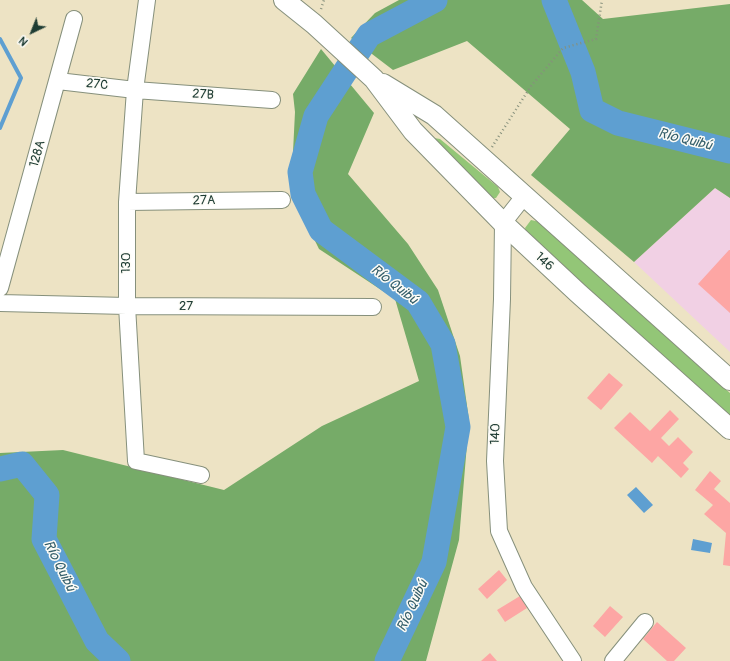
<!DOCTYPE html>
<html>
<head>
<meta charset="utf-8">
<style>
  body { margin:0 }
  #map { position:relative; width:730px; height:661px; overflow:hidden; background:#ede3c4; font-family:Pangolin,sans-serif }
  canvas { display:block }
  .north { position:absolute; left:12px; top:12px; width:40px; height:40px; -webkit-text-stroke:3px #fdfcf7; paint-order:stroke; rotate:223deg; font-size:11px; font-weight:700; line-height:16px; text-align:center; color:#1f3d34 }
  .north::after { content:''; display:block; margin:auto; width:14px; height:18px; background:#1f3d34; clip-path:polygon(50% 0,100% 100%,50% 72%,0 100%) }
</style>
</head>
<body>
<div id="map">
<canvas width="730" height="661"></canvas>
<div class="north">N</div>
</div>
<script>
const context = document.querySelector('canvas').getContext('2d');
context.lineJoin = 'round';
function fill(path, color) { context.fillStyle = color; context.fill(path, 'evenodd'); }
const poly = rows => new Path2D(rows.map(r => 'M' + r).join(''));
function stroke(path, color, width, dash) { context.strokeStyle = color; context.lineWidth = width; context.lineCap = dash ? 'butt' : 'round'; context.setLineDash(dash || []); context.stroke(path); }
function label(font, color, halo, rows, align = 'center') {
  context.font = font + ' Pangolin,sans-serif'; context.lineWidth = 3; context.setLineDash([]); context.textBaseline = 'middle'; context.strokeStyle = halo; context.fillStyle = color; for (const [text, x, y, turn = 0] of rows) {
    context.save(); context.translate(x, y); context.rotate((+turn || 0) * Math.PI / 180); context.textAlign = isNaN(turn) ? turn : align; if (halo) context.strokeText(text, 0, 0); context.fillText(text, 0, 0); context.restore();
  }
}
fill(poly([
  [715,188,730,198,730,352,634,262]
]), '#f1d0e4');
fill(poly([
  [434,138,440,139,498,187,500,192,496,198,488,199,430,141],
  [531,220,540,222,730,393,730,419,528,236,525,228]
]), '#93c677');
fill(poly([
  [399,0,582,0,603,19,730,4,730,198,715,188,634,262,531,175,570,129,467,41,393,70,351,38,375,13],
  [321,49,374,113,348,174,408,244,438,290,460,356,469,420,459,540,426,661,0,661,0,453,63,450,224,490,322,426,419,381,395,299,319,249,291,192,295,112,293,94]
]), '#76ab68');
fill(poly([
  [636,487,653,505,644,513,627,495],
  [693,539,712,543,710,553,691,550]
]), '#5e9fd1');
stroke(poly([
  [0,39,21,78,0,128]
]), '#5e9fd1', 4);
stroke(poly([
  [554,0,583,72,592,110,618,123,730,151],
  [0,469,22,464,47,495,44,539,97,641,118,661],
  [387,661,434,562,458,427,443,344,418,302,321,230,303,194,300,172,316,116,369,35,435,0]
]), '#5e9fd1', 25);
fill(poly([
  [729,250,730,250,730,313,698,284],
  [609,373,623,385,601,410,587,398],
  [670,410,679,419,661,438,669,446,678,437,693,452,683,463,689,469,681,478,658,456,652,463,614,428,630,412,650,431],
  [710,471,721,481,714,489,730,503,730,566,723,565,726,533,704,514,713,505,695,490],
  [499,570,507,580,487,599,478,589],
  [520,596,527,608,505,622,497,610],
  [610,606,623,617,605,637,593,626],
  [657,622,686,648,674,661,667,661,643,639],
  [490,653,497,661,481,661]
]), '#fda6a4');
const minor = poly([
  [147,0,135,90,127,202,127,306,136,461,201,475],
  [58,81,135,90,272,100],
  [525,195,503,223,502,299,495,461,499,531,524,587,573,661],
  [127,202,282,200],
  [0,288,74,19],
  [0,303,127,306,373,307],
  [613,661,645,622]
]);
const tertiary = poly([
  [284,0,314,24,374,79,413,131,503,223,578,293,730,429],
  [383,84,434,115,730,380]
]);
stroke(minor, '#86907c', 18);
stroke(tertiary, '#86907c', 22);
stroke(poly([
  [321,9,324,0],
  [492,147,531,86,563,48,596,39,602,0]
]), '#86907c', 2.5, [1, 3]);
stroke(minor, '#fff', 16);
stroke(tertiary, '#fff', 20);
label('13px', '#1f3d34', '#fdfcf7', [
  ["27C",97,85,6],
  ["27B",203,95,4],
  ["128A",38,154,-74],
  ["27A",204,201,-1],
  ["146",544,262,43],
  ["130",127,263,-90],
  ["27",186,307],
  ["140",496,434,-88]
]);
label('italic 14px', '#355f6b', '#fdfcf7', [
  ["Río Quibú",685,140,14],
  ["Río Quibú",394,285,38],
  ["Río Quibú",59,566,64],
  ["Río Quibú",413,606,-65]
]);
</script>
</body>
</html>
